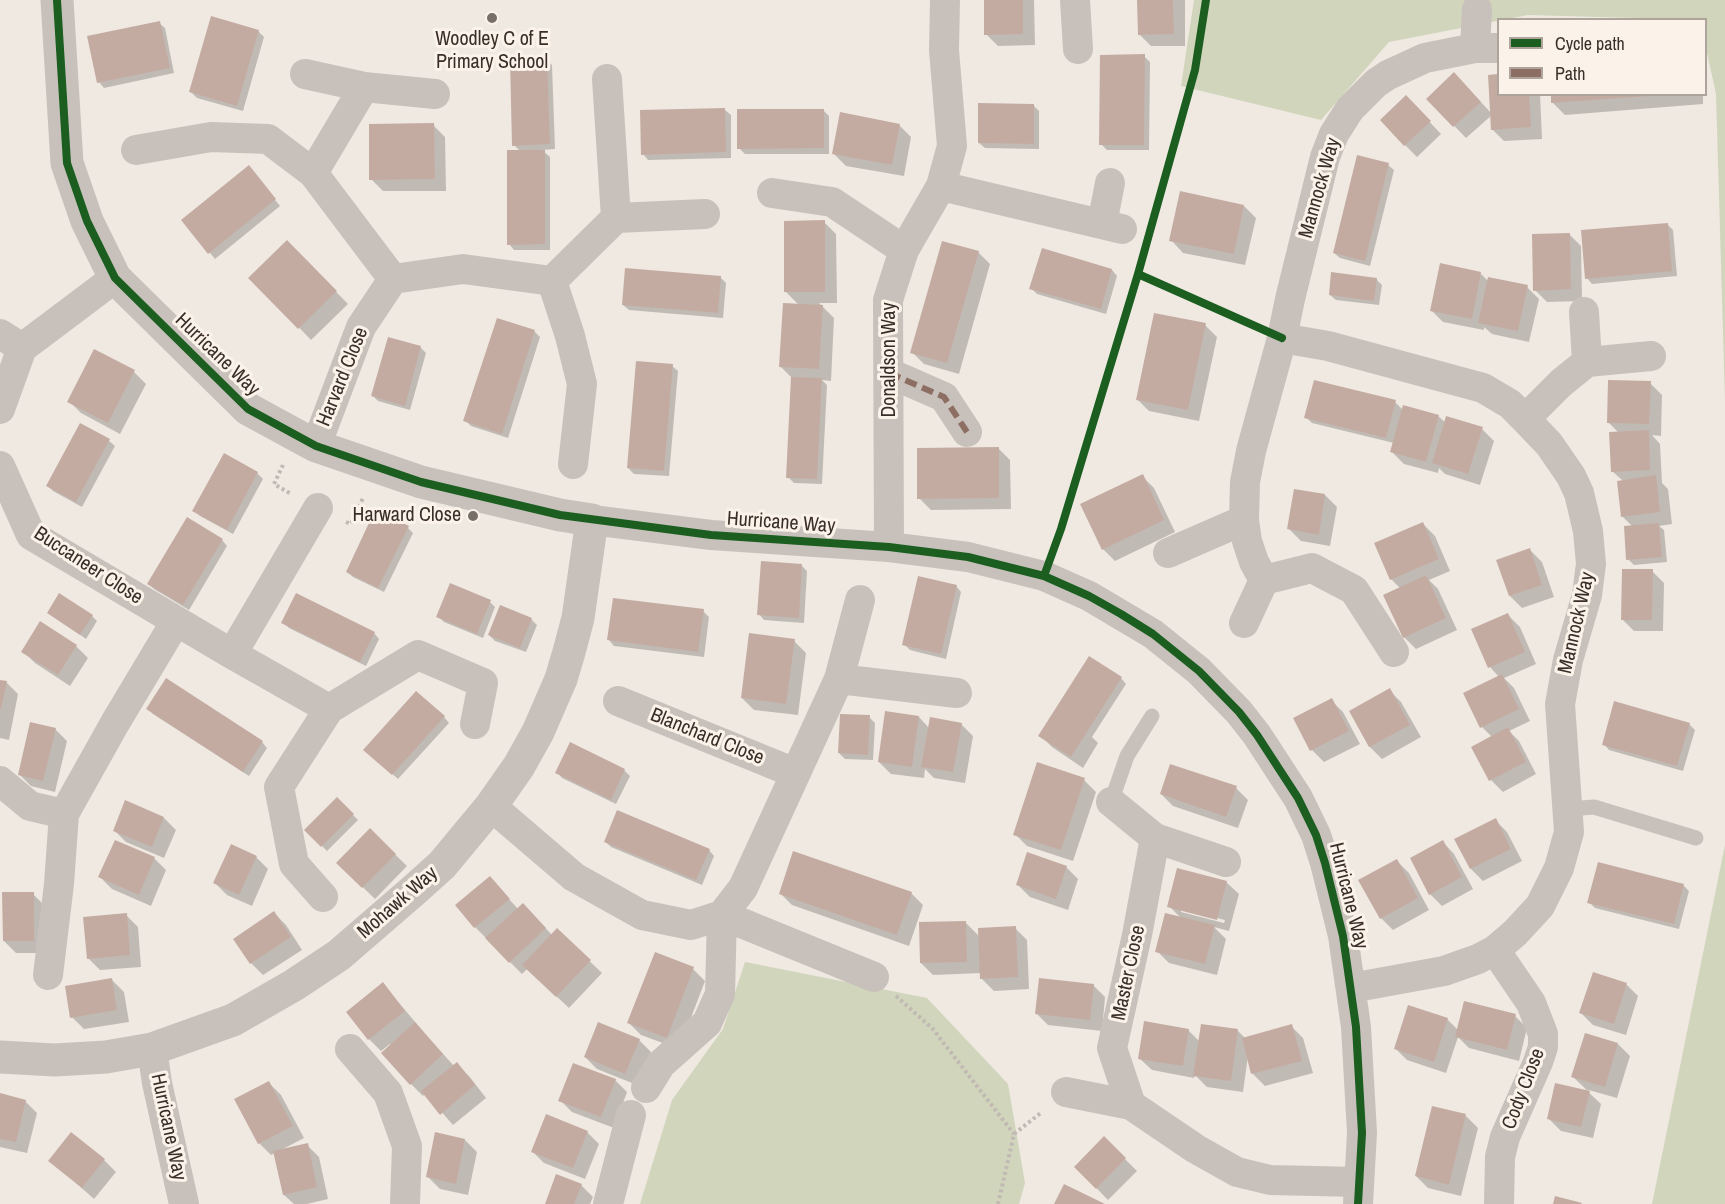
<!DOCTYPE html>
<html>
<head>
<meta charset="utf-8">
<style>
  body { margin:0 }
  #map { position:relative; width:1725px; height:1204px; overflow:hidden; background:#efe9e2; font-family:"Archivo Narrow",sans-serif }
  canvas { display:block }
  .legend { position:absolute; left:1497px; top:18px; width:210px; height:78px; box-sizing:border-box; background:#fbf3ea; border:2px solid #aea49c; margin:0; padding:8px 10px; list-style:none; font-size:18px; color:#3a2e28 }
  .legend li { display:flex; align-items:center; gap:12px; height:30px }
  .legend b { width:30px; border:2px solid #aea49c }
</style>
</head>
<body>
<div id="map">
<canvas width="1725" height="1204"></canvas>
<ul class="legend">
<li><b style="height:8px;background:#1b5e20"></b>Cycle path</li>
<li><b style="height:8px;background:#8d6e63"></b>Path</li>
</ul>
</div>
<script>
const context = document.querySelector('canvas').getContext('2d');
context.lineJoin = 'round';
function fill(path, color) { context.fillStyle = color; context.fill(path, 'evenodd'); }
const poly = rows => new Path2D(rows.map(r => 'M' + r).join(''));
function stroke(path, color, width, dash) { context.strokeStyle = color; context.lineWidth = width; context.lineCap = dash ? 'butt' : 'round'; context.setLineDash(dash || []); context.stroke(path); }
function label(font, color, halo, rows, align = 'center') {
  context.font = font + ' "Archivo Narrow",sans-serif'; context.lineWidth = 6; context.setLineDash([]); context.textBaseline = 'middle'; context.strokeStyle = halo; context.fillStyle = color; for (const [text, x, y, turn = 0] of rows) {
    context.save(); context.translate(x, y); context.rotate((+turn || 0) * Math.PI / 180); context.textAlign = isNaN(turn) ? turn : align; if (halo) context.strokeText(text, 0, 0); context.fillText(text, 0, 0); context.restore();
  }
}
fill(poly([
  [1194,0,1725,0,1725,400,1716,94,1706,48,1706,20,1528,15,1389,42,1321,120,1181,86],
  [1725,845,1725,1204,1652,1204],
  [745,962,927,998,1008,1084,1025,1183,1019,1204,640,1204,672,1100,723,1029]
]), '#d1d5bb');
fill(poly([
  [985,0,1034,0,1035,45,998,46,986,34],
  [1139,0,1185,0,1185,46,1151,46,1139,34],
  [159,23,165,28,174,73,104,88,99,82],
  [258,31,264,37,243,111,197,98,191,92],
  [1144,56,1150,62,1149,150,1107,150,1101,144],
  [546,59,552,65,555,149,542,150,550,157,550,250,514,250,509,244,521,152,514,145],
  [1490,76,1498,76,1498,94,1540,94,1542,139,1504,141,1492,129,1492,115,1466,138,1428,99,1466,86,1492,114],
  [1552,94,1703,94,1703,104,1565,115,1553,103],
  [1406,97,1441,134,1417,157,1405,145],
  [1033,105,1039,111,1039,149,985,148,979,143],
  [725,110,731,115,731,158,648,160,643,154],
  [823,110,829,116,829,154,745,154,739,148],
  [433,125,445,137,446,191,383,191,371,179],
  [899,125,911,137,904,176,846,166,834,154],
  [1388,165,1394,170,1370,266,1340,258,1334,253],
  [254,173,280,206,215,259,183,220],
  [1244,206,1256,218,1245,265,1183,253,1171,240],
  [824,222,836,234,837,303,819,303,834,318,831,381,822,380,827,385,822,484,794,483,788,477,793,379,781,367,799,305,785,291],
  [1667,224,1673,230,1677,276,1592,284,1587,278],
  [1569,234,1581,246,1582,301,1547,302,1535,290],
  [287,242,348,304,311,340,251,278],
  [1043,250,1112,270,1117,276,1106,314,1037,294,1031,288],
  [978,252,990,264,959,374,924,364,912,352],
  [1481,274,1489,282,1527,287,1539,299,1529,342,1492,334,1484,327,1484,330,1443,322,1431,310],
  [720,277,726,283,723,318,629,310,623,305],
  [1376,279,1382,285,1379,305,1336,300,1330,295],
  [498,320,535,332,540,337,508,438,471,426,465,420],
  [1205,325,1217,337,1199,421,1149,411,1137,399],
  [420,347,426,353,410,410,378,401,373,396],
  [95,351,134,372,146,384,120,434,81,413,69,401],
  [672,366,678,371,669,476,634,474,628,468],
  [1650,383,1662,395,1661,436,1652,435,1660,444,1662,483,1668,489,1672,524,1659,526,1664,530,1667,562,1634,565,1628,559,1633,527,1623,517,1623,481,1612,471,1619,433,1608,422],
  [1395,402,1403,410,1438,416,1446,423,1482,429,1494,441,1480,485,1445,474,1439,468,1438,473,1404,464,1392,452,1394,443,1312,423,1306,417],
  [109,441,115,446,82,507,53,491,48,486],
  [998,448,1010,460,1011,509,931,510,919,498],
  [257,473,263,479,233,534,200,516,194,511],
  [1142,476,1154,488,1175,532,1115,561,1103,549],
  [1325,495,1337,507,1330,546,1301,541,1289,529],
  [1423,524,1435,536,1450,571,1429,580,1438,589,1457,630,1416,649,1404,637,1401,589,1391,579],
  [408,528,413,533,384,592,353,577,347,572],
  [222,540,227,546,189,610,154,589,149,584],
  [1530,550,1542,562,1554,597,1522,608,1510,596,1498,561],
  [802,566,807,571,804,623,764,620,759,614],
  [1652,571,1664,583,1663,631,1634,631,1622,619],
  [956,586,961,592,946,659,910,650,904,644],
  [490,602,495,607,483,638,444,622,438,616],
  [703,611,709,617,704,657,614,646,609,640],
  [49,613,92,616,97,621,86,639],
  [1508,615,1520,627,1536,664,1504,678,1514,688,1530,721,1509,731,1519,741,1536,774,1503,792,1491,780,1473,747,1492,737,1482,727,1499,677,1490,667,1473,630],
  [531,619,537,625,526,652,495,641,489,635],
  [283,622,374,633,379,639,366,666,289,628],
  [41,623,76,646,88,658,70,686,35,663,23,651],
  [794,641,806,653,798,715,754,710,742,698],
  [1121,678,1126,684,1092,737,1098,743,1083,768,1052,747,1040,735],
  [0,681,6,682,18,694,9,740,0,738],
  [1389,690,1401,702,1421,737,1382,759,1370,747,1351,712],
  [1331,700,1343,712,1360,744,1324,762,1312,750,1296,719],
  [148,708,262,742,267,748,249,776,153,714],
  [444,717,449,723,398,779,371,755],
  [869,717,875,723,873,760,845,759,839,753],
  [919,717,929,728,961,724,973,736,965,783,934,778,925,769,924,778,891,774,879,762],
  [1689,724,1695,730,1683,771,1609,750,1604,744],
  [55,729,67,741,55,792,31,786,19,774],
  [624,770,630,776,616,804,562,778,557,772],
  [1084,780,1096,792,1073,861,1027,846,1015,834],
  [1236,788,1248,800,1238,828,1173,806,1161,794],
  [337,799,358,820,327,851,306,830],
  [164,818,176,830,164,858,126,842,114,830],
  [1495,820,1507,832,1522,861,1483,881,1471,869,1456,839],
  [370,830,407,866,375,899,338,863],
  [605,841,709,850,714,856,702,885,611,847],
  [1443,842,1454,854,1473,889,1442,906,1430,894],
  [256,857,268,869,252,906,227,895,215,883],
  [154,858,166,870,151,906,112,889,100,877],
  [1397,861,1409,873,1429,910,1393,930,1381,918],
  [1066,867,1078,879,1068,910,1030,897,1018,885],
  [490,878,518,909,535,917,552,935,557,930,602,973,569,1008,527,969,522,974,475,927,457,906],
  [1226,882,1239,894,1229,931,1214,927,1226,939,1217,975,1169,963,1157,951,1181,918,1169,906],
  [1181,909,1225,920,1224,923,1181,912],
  [1683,885,1689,891,1679,929,1595,908,1589,902],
  [780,893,911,893,923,905,909,946,792,905],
  [33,894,45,906,46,953,16,953,4,941],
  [274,913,286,925,302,950,263,975,251,963,235,939],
  [126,915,138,927,141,967,100,970,88,958],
  [965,922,980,937,1015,928,1027,940,1029,989,994,991,982,979,982,973,933,975,921,963],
  [693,969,705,981,679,1049,641,1035,629,1023],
  [112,980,124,992,129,1022,84,1029,72,1017],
  [383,984,427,1036,454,1066,457,1064,469,1076,486,1098,453,1125,425,1093,423,1096,411,1084,390,1044,381,1051,369,1039],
  [1626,984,1638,996,1626,1035,1593,1025,1581,1013],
  [1093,985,1105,997,1102,1031,1048,1025,1036,1013],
  [1515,1016,1527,1028,1519,1061,1469,1048,1458,1037,1446,1073,1407,1060,1395,1048,1447,1019,1458,1030],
  [1291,1026,1303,1038,1313,1073,1265,1086,1253,1074,1248,1056,1243,1092,1207,1087,1195,1075,1194,1078,1152,1070,1139,1058,1188,1030,1200,1042,1238,1031,1246,1039],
  [639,1040,651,1052,637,1085,597,1069,585,1057],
  [1618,1044,1630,1056,1617,1098,1585,1089,1601,1104,1593,1138,1561,1131,1549,1119,1589,1092,1573,1077],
  [615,1080,627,1092,614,1128,572,1112,560,1100],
  [269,1083,281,1095,304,1138,281,1150,307,1145,319,1157,328,1199,307,1204,294,1204,284,1195,275,1153,271,1155,259,1143],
  [0,1095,25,1101,37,1113,27,1153,0,1147],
  [1466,1116,1478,1128,1461,1196,1428,1188,1416,1176],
  [587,1132,599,1144,585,1179,544,1163,532,1151],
  [1104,1138,1137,1171,1108,1200,1076,1167],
  [465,1140,477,1152,468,1195,440,1189,428,1177],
  [50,1160,104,1160,116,1172,94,1199],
  [581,1185,593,1197,590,1204,546,1204]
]), '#0003');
fill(poly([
  [984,0,1023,0,1023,34,984,35],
  [1137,0,1173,0,1174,34,1138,35],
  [211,16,259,30,237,106,189,92],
  [160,21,170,68,97,83,87,36],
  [1145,54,1144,145,1099,145,1100,55],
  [547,57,550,144,512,146,510,59],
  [1454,72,1481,102,1453,127,1426,99],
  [1498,74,1498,94,1529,94,1531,127,1491,130,1488,75],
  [1551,94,1649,94,1649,96,1551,103],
  [1406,95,1431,121,1404,146,1380,120],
  [978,103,1034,104,1034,144,978,143],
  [725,108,726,152,641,155,640,110],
  [737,109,824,109,824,148,737,149],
  [840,112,900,124,892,165,832,154],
  [434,123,435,179,369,180,369,124],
  [507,150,545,150,545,244,507,245],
  [1357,155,1389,163,1365,261,1333,253],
  [249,165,276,199,208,254,181,220],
  [1180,191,1244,205,1234,254,1169,241],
  [825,220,825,292,784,292,784,221],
  [1668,223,1672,271,1585,279,1581,230],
  [1570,233,1571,289,1533,291,1532,234],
  [287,240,337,291,298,329,248,278],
  [942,241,979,251,947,363,910,353],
  [1042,248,1112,269,1101,309,1029,289],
  [1440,263,1481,272,1472,319,1430,311],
  [625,268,721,276,718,313,622,305],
  [1331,272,1377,278,1374,301,1329,295],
  [1488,277,1528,285,1518,331,1478,323],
  [783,303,823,305,819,369,779,367],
  [1154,313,1206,323,1188,410,1136,400],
  [497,318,535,330,502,434,463,421],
  [388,337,421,346,405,406,371,396],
  [94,349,135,370,108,423,67,402],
  [636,361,673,364,664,471,627,468],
  [791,377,822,378,817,479,786,478],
  [1314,380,1396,400,1386,438,1304,418],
  [1608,380,1651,381,1649,424,1607,423],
  [1403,405,1439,415,1426,462,1390,452],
  [1446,416,1483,427,1468,474,1432,463],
  [80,423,110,439,76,502,46,486],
  [1649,430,1650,470,1611,472,1609,432],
  [999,447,999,498,917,499,917,448],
  [224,453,258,472,227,530,192,511],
  [1143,474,1164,520,1102,550,1080,504],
  [1656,475,1660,512,1621,517,1617,481],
  [1294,489,1325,494,1319,535,1287,529],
  [375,510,409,526,378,588,346,572],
  [187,517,223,539,183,605,147,584],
  [1423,522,1439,559,1390,580,1374,543],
  [1659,523,1662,557,1626,560,1624,526],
  [1530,548,1542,585,1509,596,1496,560],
  [761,561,802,564,799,618,757,615],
  [1622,569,1653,569,1652,620,1621,620],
  [1426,575,1446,618,1403,638,1383,595],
  [918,576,957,585,941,654,902,645],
  [450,583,491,600,477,634,436,617],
  [59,593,93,615,80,635,47,613],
  [296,593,375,632,360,662,281,623],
  [613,598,704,609,698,652,607,640],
  [500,605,532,618,520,648,488,635],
  [1508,613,1525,652,1488,668,1471,629],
  [40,621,77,645,58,675,21,652],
  [749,633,795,639,786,704,741,698],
  [1089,656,1122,677,1071,757,1038,736],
  [1502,674,1519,709,1480,728,1463,693],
  [166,678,263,741,243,772,146,709],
  [0,680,7,681,1,709,0,709],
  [1390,688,1410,725,1369,747,1349,711],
  [416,691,445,716,392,775,363,750],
  [1332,698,1349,731,1310,751,1293,718],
  [1614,701,1690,723,1677,766,1602,745],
  [885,711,919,716,912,767,878,762],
  [840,714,870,715,868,755,838,753],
  [930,717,962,723,953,772,921,767],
  [30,722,56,728,43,781,18,775],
  [1508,727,1526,762,1489,781,1471,747],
  [570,742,625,769,611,800,555,773],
  [1037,762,1085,778,1061,850,1013,835],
  [1170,764,1237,786,1226,817,1160,794],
  [337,797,354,814,321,847,304,830],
  [125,800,164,817,152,847,113,831],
  [617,810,710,849,696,880,604,842],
  [1496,818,1511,849,1470,869,1454,839],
  [370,828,396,854,362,888,336,863],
  [115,840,155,857,139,895,98,877],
  [1443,840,1462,877,1429,895,1410,858],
  [231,844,257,856,239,895,213,883],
  [793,851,912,892,897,935,779,894],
  [1027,852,1067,866,1056,899,1016,885],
  [1397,859,1418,898,1380,919,1358,880],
  [1598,862,1684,884,1674,924,1587,903],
  [1177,868,1227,881,1217,920,1167,907],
  [490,876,510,899,474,928,455,905],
  [2,892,34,892,34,941,3,941],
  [523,903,546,928,509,963,485,938],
  [274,911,291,937,250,964,233,939],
  [127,913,130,955,87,959,83,917],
  [1165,913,1215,925,1205,964,1155,952],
  [966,921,967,962,920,963,919,922],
  [1016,926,1018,977,980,979,978,928],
  [557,928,591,960,556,997,522,965],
  [655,952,694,967,667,1038,627,1023],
  [1593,972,1627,983,1614,1024,1579,1013],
  [112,978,117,1010,70,1018,65,986],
  [1039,978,1094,984,1090,1020,1035,1014],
  [383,982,405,1011,368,1040,346,1012],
  [1464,1001,1516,1014,1507,1050,1455,1037],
  [1408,1005,1448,1018,1434,1062,1394,1049],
  [1144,1021,1189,1029,1183,1066,1138,1059],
  [415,1022,443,1054,410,1085,381,1053],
  [598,1022,640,1039,625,1074,584,1057],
  [1201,1024,1238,1029,1231,1081,1193,1076],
  [1292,1024,1302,1061,1251,1074,1242,1038],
  [1585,1033,1618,1043,1605,1087,1571,1077],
  [457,1062,475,1085,440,1115,421,1091],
  [573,1063,616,1079,601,1117,558,1101],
  [269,1081,293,1126,258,1144,234,1099],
  [1555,1083,1590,1091,1581,1127,1547,1119],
  [0,1093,26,1100,16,1142,0,1139],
  [1432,1106,1466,1114,1449,1185,1415,1176],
  [546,1114,588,1131,573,1168,531,1152],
  [71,1132,105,1159,82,1188,48,1161],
  [435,1132,465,1139,456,1184,426,1177],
  [1104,1136,1126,1158,1096,1189,1074,1167],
  [308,1143,317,1187,283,1195,273,1151],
  [556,1174,582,1184,574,1204,545,1204],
  [1064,1184,1105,1204,1054,1204],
  [1555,1196,1582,1203,1581,1204,1553,1204]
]), '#c4aba2');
stroke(poly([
  [283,465,274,484,291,494],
  [346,522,351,524,363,498],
  [896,996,932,1028,1014,1134],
  [998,1204,1014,1134,1042,1112]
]), '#c1b9b3', 4, [3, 3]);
stroke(poly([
  [1111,802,1127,756,1152,716],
  [1569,809,1594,807,1696,838]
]), '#c8c1bb', 15);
stroke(poly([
  [1075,0,1078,49],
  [1475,48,1477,9],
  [305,74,364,87],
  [136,150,211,137,268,139,313,173,393,279],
  [313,173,364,87,435,94],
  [941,186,1122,229],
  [772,193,832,202,904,250],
  [616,218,705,214],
  [1102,224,1110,183],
  [552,281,570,336,582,384,573,464],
  [1584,312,1587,362],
  [0,334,22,348],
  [1282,338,1251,451,1245,482,1244,520,1247,541,1254,562,1264,580,1312,568,1354,590,1394,652],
  [889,373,944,397,967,432],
  [0,409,22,348,115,278],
  [1525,419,1561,383,1587,362,1651,356],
  [316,446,361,327,393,279,463,269,552,281,616,218,607,79],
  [0,466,31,535,232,654,329,709,418,655,483,683,475,724],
  [592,520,711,535,889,547,968,557,1044,576,1089,596,1153,634,1199,671,1239,712,1257,735,1298,798,1316,835,1325,863,1343,936,1356,1027,1362,1133,1358,1204],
  [889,547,888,300,904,250,941,186,952,146,944,50,945,0],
  [1168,553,1244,520],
  [1244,623,1264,580],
  [232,654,318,508],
  [839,679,957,693],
  [618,701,795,773],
  [0,781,30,806,64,814],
  [1111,802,1155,838],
  [491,806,574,877,642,915,691,925,722,915,743,888,839,679,860,600],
  [1226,862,1155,838,1137,935,1112,1048,1131,1105,1196,1149,1237,1172,1270,1180,1359,1182],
  [323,897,294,864,279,787,329,709],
  [1495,950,1531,1003,1543,1034,1543,1047,1538,1062,1505,1137,1500,1157,1499,1204],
  [48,975,59,884,64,814,115,723,176,621],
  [1351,988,1444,971,1478,959,1495,950,1515,933,1540,906,1559,868,1569,832,1560,704,1568,660,1587,595,1591,564,1588,531,1579,493,1571,476,1549,444,1525,419,1510,404,1483,388,1328,346,1282,338,1290,299,1325,157,1334,134,1350,109,1376,83,1388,75,1425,58,1475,48,1498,48],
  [152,1049,157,1083,184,1204],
  [350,1049,388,1093,407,1146,405,1204],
  [646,1088,661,1064,707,1023,720,994,722,915,874,977],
  [1066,1092,1131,1105],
  [608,1204,631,1115]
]), '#c8c1bb', 30);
stroke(poly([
  [0,1057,55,1060,106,1057,152,1049,233,1020,294,985,339,955,413,891,442,865,491,806,519,766,538,732,561,679,569,652,578,618,592,520,560,515,421,482,316,446,248,409,115,278,87,221,67,163,57,0]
]), '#c8c1bb', 33);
stroke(poly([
  [889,373,944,397,967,432]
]), '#8d6e63', 6, [12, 6]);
stroke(poly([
  [57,0,67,163,87,221,115,278,248,409,316,446,421,482,560,515,711,535,889,547,968,557,1044,576,1089,596,1121,614,1153,634,1199,671,1239,712,1257,735,1298,798,1316,835,1325,863,1343,936,1356,1027,1362,1133,1358,1204],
  [1138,274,1282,338],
  [1044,576,1061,529,1138,274,1195,70,1206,0]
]), '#1b5e20', 8);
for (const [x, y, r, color] of [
  [492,18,6,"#796f69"],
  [473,516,6,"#796f69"]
]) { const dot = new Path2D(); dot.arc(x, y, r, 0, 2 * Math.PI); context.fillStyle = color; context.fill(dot); stroke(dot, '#fbf3ea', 2); }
label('20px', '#3a2e28', '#fbf3ea', [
  ["Woodley C of E",492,40],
  ["Primary School",492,63],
  ["Harward Close",461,516,"right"]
]);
label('20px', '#3a2e28', '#fbf3ea', [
  ["Mannock Way",1320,188,-74],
  ["Hurricane Way",217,355,44],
  ["Donaldson Way",890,360,-90],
  ["Harvard Close",343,377,-68],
  ["Hurricane Way",781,523,4],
  ["Buccaneer Close",88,566,33],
  ["Mannock Way",1577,623,-77],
  ["Blanchard Close",707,737,22],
  ["Hurricane Way",1348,896,76],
  ["Mohawk Way",398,903,-41],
  ["Master Close",1129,973,-78],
  ["Cody Close",1524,1089,-69],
  ["Hurricane Way",168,1127,78]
]);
</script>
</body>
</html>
